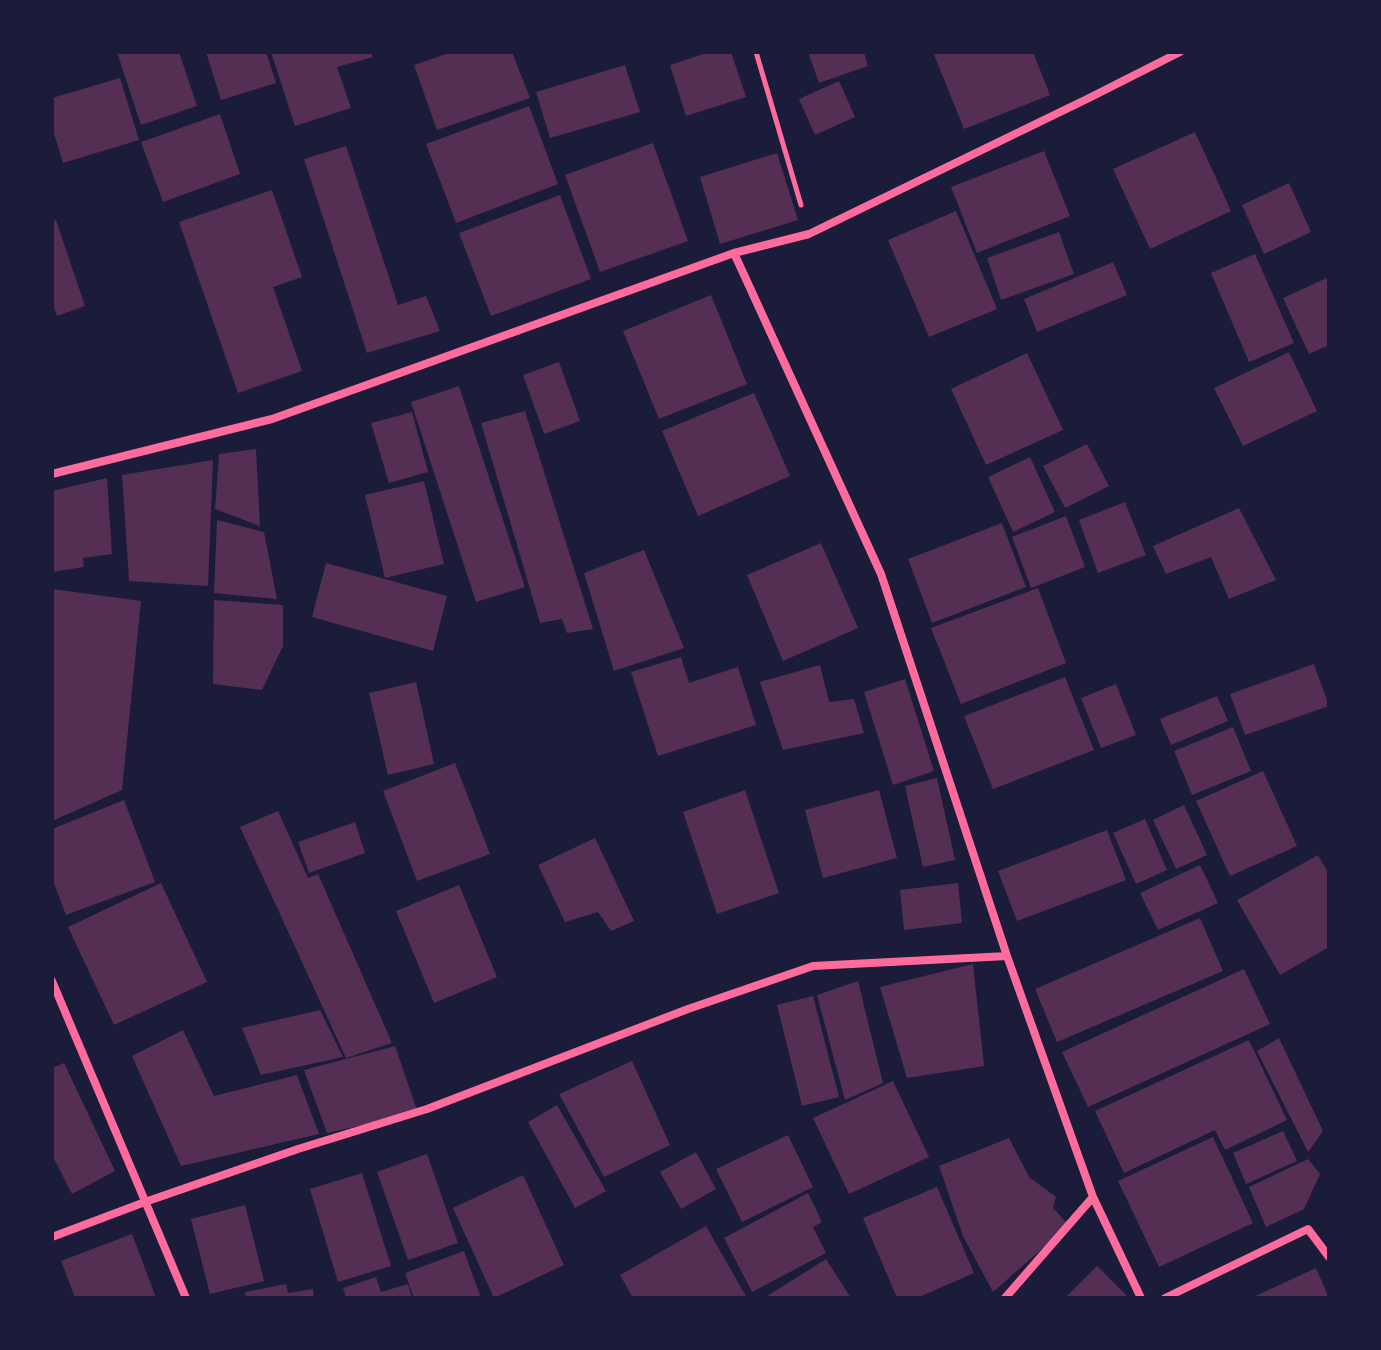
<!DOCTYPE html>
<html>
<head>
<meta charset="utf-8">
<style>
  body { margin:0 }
  #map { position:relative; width:1381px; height:1350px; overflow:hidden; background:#1b1b3a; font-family:"Asap Condensed",sans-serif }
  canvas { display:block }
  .frame { position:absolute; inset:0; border:54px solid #1b1b3a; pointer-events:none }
</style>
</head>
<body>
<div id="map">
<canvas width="1381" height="1350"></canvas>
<div class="frame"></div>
</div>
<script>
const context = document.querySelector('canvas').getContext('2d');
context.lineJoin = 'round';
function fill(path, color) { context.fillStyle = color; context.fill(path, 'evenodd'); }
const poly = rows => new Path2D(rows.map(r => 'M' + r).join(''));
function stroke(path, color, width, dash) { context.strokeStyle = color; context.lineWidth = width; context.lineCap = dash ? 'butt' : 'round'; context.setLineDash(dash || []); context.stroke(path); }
fill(poly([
  [117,52,179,52,197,106,141,125],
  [206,52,266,52,276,83,221,100],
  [271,52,371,52,373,57,337,67,351,108,295,126],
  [452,52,512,52,530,98,437,130,414,65],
  [709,52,731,52,746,97,686,116,670,65],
  [808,52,864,52,868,66,819,83],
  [933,52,1033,52,1050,95,964,129],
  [625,65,640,112,550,138,536,92],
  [120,78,139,140,63,163,52,127,52,98],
  [839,81,855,117,815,135,799,99],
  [529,106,558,184,456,223,426,144],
  [220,114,240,174,163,202,141,142],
  [1195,132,1231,211,1150,249,1113,169],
  [653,143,688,241,600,272,565,175],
  [346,146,398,305,426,296,440,331,367,353,304,159],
  [1044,151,1070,216,977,253,951,187],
  [777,153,798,220,720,244,700,177],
  [1289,183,1311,232,1264,254,1242,205],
  [272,190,302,277,273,287,302,371,238,393,179,222],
  [560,195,591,279,491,316,459,233],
  [956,211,997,309,929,337,888,240],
  [56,220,85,306,57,316,52,302,52,222],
  [1059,232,1074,274,1001,300,987,258],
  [1255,254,1294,343,1249,362,1211,273],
  [1113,262,1127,295,1037,332,1024,299],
  [1329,277,1329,345,1309,354,1283,298],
  [711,295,747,384,659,419,623,331],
  [1289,352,1317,411,1243,446,1214,388],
  [1027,353,1063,430,986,465,951,389],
  [559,362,580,421,544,434,523,375],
  [459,386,525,587,476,602,411,402],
  [754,393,790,476,698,516,662,431],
  [525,411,593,629,567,633,562,619,540,623,481,423],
  [412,412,428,472,389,483,371,423],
  [1087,444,1109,486,1065,508,1043,466],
  [256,449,260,526,215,509,219,454],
  [1030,457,1055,512,1013,532,988,477],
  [213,460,208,586,129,581,122,475],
  [107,478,112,554,83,558,84,567,52,572,52,491],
  [424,481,444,564,385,578,365,495],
  [1125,502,1146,555,1098,573,1079,520],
  [1239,508,1276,580,1229,599,1211,557,1166,574,1153,546],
  [1066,516,1085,567,1031,588,1012,537],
  [217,520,264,532,277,599,214,593],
  [1002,523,1026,587,932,623,908,559],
  [821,543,858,628,783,661,747,575],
  [644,550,684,648,614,671,584,573],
  [326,563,447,596,433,651,312,617],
  [1038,588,1066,663,961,704,931,628],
  [52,589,141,601,122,790,52,821],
  [214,600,283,605,283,646,262,690,213,684],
  [681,657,689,683,738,667,756,725,658,756,631,672],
  [1314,664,1329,706,1245,735,1230,694],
  [820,665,829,702,854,699,864,733,783,750,760,682],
  [1065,677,1094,750,993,789,964,716],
  [905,679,934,771,893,785,864,692],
  [416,682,434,764,388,775,369,693],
  [1116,684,1136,735,1101,748,1081,698],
  [1217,696,1228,721,1171,745,1160,719],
  [1233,727,1251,771,1192,795,1174,751],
  [455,763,490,854,417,881,383,791],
  [1263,771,1297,846,1230,876,1196,801],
  [937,778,955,860,923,867,905,786],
  [745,790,779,893,717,914,683,812],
  [879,790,897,858,823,878,805,810],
  [124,800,155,882,66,915,52,878,52,829],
  [1184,805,1207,855,1176,869,1153,820],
  [278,811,308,878,318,874,392,1043,346,1058,240,827],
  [1145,819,1167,870,1136,884,1113,833],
  [355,822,365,853,309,873,298,842],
  [1107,830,1126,880,1017,921,998,871],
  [595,838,634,921,611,931,598,912,565,922,538,865],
  [1318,855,1329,874,1329,947,1280,975,1237,900],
  [1200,865,1218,903,1158,930,1140,893],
  [161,883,207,982,114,1025,68,927],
  [958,883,962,923,904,930,900,890],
  [459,885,497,977,434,1003,396,911],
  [1200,918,1223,971,1057,1042,1035,989],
  [973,964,984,1066,907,1078,880,987],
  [1244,969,1270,1024,1088,1107,1062,1052],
  [858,981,883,1083,845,1100,817,995],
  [813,996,839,1097,802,1106,777,1005],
  [320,1010,343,1057,261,1075,242,1028],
  [183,1030,214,1096,297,1075,319,1134,181,1166,132,1056],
  [1279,1038,1323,1131,1308,1152,1257,1051],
  [1249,1040,1287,1120,1225,1150,1215,1130,1124,1173,1095,1111],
  [395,1046,418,1113,327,1133,304,1070],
  [632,1061,670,1145,604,1177,559,1094],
  [64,1063,115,1171,72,1194,52,1155,52,1068],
  [893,1081,929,1157,849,1194,813,1118],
  [557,1105,606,1191,575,1208,528,1122],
  [1283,1131,1297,1161,1246,1184,1233,1153],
  [788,1135,813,1187,742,1222,716,1169],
  [1213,1137,1253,1223,1159,1267,1118,1181],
  [1009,1138,1029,1177,1056,1197,1053,1208,1069,1225,993,1292,963,1236,939,1166],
  [696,1152,716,1189,681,1209,660,1172],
  [427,1154,458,1243,408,1260,377,1172],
  [1308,1159,1320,1174,1304,1209,1266,1227,1249,1187],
  [362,1173,391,1266,338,1282,310,1189],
  [523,1175,564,1265,494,1298,453,1208],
  [937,1187,974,1273,917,1298,897,1298,863,1218],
  [808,1193,822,1222,813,1227,826,1253,752,1292,724,1238],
  [245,1205,264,1281,210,1294,191,1219],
  [706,1226,747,1298,633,1298,620,1275],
  [132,1234,156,1298,75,1298,61,1261],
  [464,1251,481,1298,414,1298,405,1273],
  [826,1259,851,1298,764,1298],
  [1097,1266,1129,1298,1065,1298],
  [1316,1268,1329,1298,1251,1298],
  [376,1277,381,1292,408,1284,412,1298,346,1298,343,1288],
  [286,1284,288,1293,313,1289,314,1298,246,1298,245,1292]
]), '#542f53');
stroke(poly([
  [756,52,801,205]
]), '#ff6b9d', 5);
stroke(poly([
  [734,253,881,574,1007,956,1093,1197,1141,1298],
  [52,474,272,419,734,253,809,234,1089,98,1180,52],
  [52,981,186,1298],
  [52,1237,145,1202,298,1149,427,1109,688,1009,813,966,1007,956],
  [1005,1298,1093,1197],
  [1165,1298,1308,1229,1329,1257]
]), '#ff6b9d', 8);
</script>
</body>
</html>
